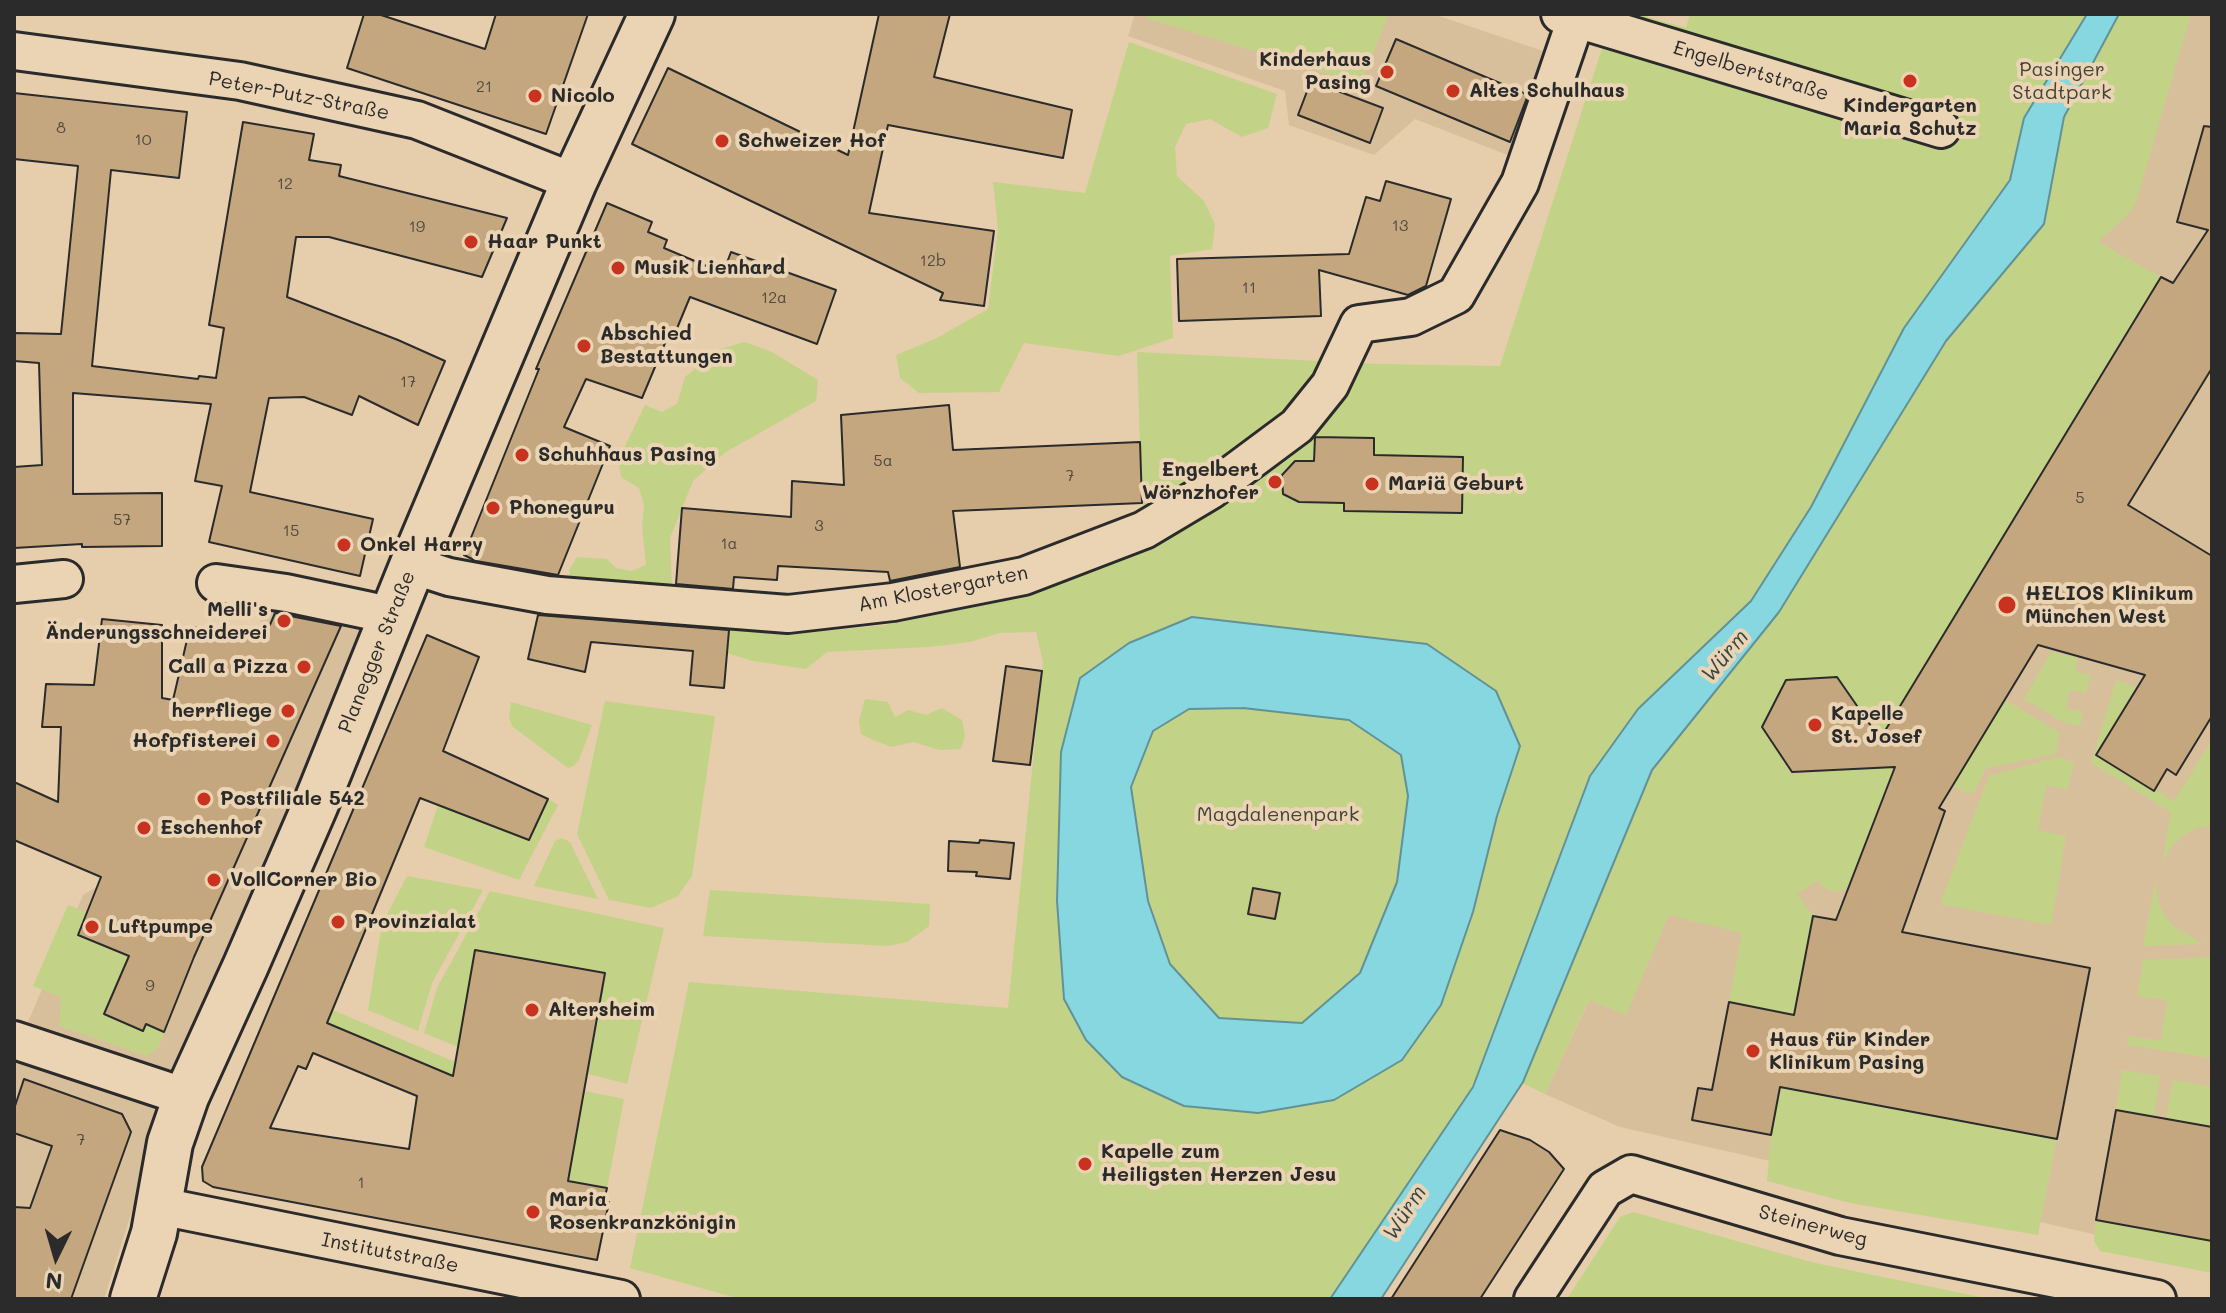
<!DOCTYPE html>
<html>
<head>
<meta charset="utf-8">
<style>
  body { margin:0 }
  #map { position:relative; width:2226px; height:1313px; overflow:hidden; background:#e6cdab; font-family:Mali,sans-serif }
  canvas { display:block }
  .frame { position:absolute; inset:0; border:16px solid #2b2b2b; pointer-events:none }
  .north { position:absolute; left:16px; top:1217px; width:80px; height:80px; -webkit-text-stroke:6px #ebd4b4; paint-order:stroke; rotate:185deg; font-size:22px; font-weight:700; line-height:32px; text-align:center; color:#2b2b2b }
  .north::after { content:''; display:block; margin:auto; width:28px; height:36px; background:#2b2b2b; clip-path:polygon(50% 0,100% 100%,50% 72%,0 100%) }
</style>
</head>
<body>
<div id="map">
<canvas width="2226" height="1313"></canvas>
<div class="frame"></div>
<div class="north">N</div>
</div>
<script>
const context = document.querySelector('canvas').getContext('2d');
context.lineJoin = 'round';
function fill(path, color) { context.fillStyle = color; context.fill(path, 'evenodd'); }
const poly = rows => new Path2D(rows.map(r => 'M' + r).join(''));
function stroke(path, color, width, dash) { context.strokeStyle = color; context.lineWidth = width; context.lineCap = dash ? 'butt' : 'round'; context.setLineDash(dash || []); context.stroke(path); }
function label(font, color, halo, rows, align = 'center') {
  context.font = font + ' Mali,sans-serif'; context.lineWidth = 8; context.setLineDash([]); context.textBaseline = 'middle'; context.strokeStyle = halo; context.fillStyle = color; for (const [text, x, y, turn = 0] of rows) {
    context.save(); context.translate(x, y); context.rotate((+turn || 0) * Math.PI / 180); context.textAlign = isNaN(turn) ? turn : align; if (halo) context.strokeText(text, 0, 0); context.fillText(text, 0, 0); context.restore();
  }
}
fill(poly([
  [1135,14,1433,14,1549,53,1510,156,1415,119,1374,155,1289,125,1285,91,1128,36],
  [2157,14,2212,14,2212,1261,1620,1127,1545,1094,1716,731],
  [273,595,367,624,182,1054,104,1299,14,1299,14,1054,83,895,108,880,179,794]
]), '#d8bf9c');
fill(poly([
  [1147,14,1389,14,1361,84,1146,18],
  [1613,14,1638,14,1686,28,1690,14,2191,14,2136,202,2130,213,2098,242,2161,277,1903,701,1897,727,1860,736,1868,722,1837,677,1786,680,1762,727,1792,775,1842,769,1853,750,1893,770,1887,791,1885,791,1848,889,1833,892,1821,886,1819,880,1797,894,1813,916,1794,1015,1729,1002,1742,933,1669,915,1626,1015,1589,1000,1545,1094,1522,1083,1381,1299,740,1299,630,1268,689,982,1008,1008,1043,662,1036,632,1000,633,970,642,929,647,827,652,806,669,753,661,727,653,730,623,794,634,886,625,1028,596,1168,539,1142,503,1137,352,1378,364,1500,366],
  [1129,42,1277,94,1268,128,1242,137,1210,119,1186,124,1175,147,1177,176,1204,201,1215,224,1212,249,1170,256,1173,338,1119,356,1024,343,999,392,919,393,900,378,896,355,935,339,988,309,998,229,993,182,1085,193],
  [744,342,770,351,818,380,816,401,726,452,693,481,670,538,672,589,571,584,569,570,577,557,607,559,616,568,631,571,646,565,642,527,644,505,639,488,621,477,618,460,645,405,662,412,677,404,685,377,718,350],
  [2051,652,2078,658,2075,672,2091,675,2086,693,2070,690,2066,708,2083,713,2080,726,2063,722,2024,699],
  [2116,680,2136,687,2096,755,2174,801,2212,740,2212,826,2197,828,2182,836,2169,850,2162,864,2171,812,2091,763],
  [865,699,888,702,895,717,908,710,926,715,942,708,962,720,965,735,961,749,940,750,913,742,891,747,871,739,861,734,859,721],
  [2005,700,2059,732,2056,754,1986,768,1975,791,1968,794,1952,785],
  [605,701,715,716,692,876,678,896,651,908,609,900,577,834],
  [511,702,592,725,579,760,574,766,568,768,513,727,509,718],
  [2057,757,2074,762,2067,790,2046,785,2038,830,2066,836,2051,925,1940,904,1989,776],
  [548,799,558,805,519,880,424,847,438,805,529,840],
  [562,838,570,842,598,899,534,886,555,841],
  [407,876,483,890,432,983,418,1031,368,1010,382,924],
  [2155,882,2160,907,2167,919,2177,929,2203,944,2143,946],
  [710,890,930,904,929,926,907,942,888,946,703,936],
  [490,891,664,928,627,1084,588,1074,605,973,458,1047,424,1033,437,988],
  [68,905,87,912,78,935,135,939,104,1014,143,1031,146,1024,165,1032,158,1048,147,1056,59,1026,61,997,33,986],
  [2212,957,2212,1058,2127,1045,2128,1036,2161,1041,2167,1000,2137,996,2143,960],
  [333,1010,455,1062,451,1088,417,1061,327,1023],
  [2122,1070,2160,1076,2154,1116,2116,1110],
  [2173,1080,2212,1087,2212,1127,2166,1119],
  [1780,1087,2057,1139,2038,1235,1850,1203,1767,1181,1771,1135],
  [585,1091,624,1099,607,1188,568,1181],
  [1633,1212,1815,1263,1990,1299,1567,1299,1620,1217],
  [2096,1220,2210,1240,2212,1232,2212,1273,2100,1251,2094,1241]
]), '#c2d388');
const water = poly([
  [2087,14,2119,14,2064,117,2044,224,1946,341,1779,612,1652,770,1523,1082,1381,1299,1330,1299,1473,1087,1590,776,1638,709,1751,601,1811,507,1904,328,2010,180,2024,118,2087,14],
  [1192,617,1427,644,1496,691,1520,746,1497,816,1473,912,1441,1005,1402,1060,1334,1100,1258,1113,1184,1106,1122,1077,1086,1040,1064,999,1057,901,1061,752,1080,678,1129,643,1192,617],
  [1243,708,1349,720,1401,755,1408,796,1397,882,1360,973,1302,1023,1219,1018,1170,964,1148,901,1131,787,1153,731,1189,709,1243,708]
]);
fill(water, '#86d7df');
stroke(water, '#629297', 2);
const building = poly([
  [364,14,378,14,485,49,496,14,588,14,546,134,347,68,364,14],
  [879,14,950,14,934,77,1072,110,1063,158,888,125,869,213,994,231,984,306,940,300,943,293,632,144,668,68,848,155,879,14],
  [1396,39,1528,95,1510,142,1376,86,1396,39],
  [1311,81,1383,108,1370,143,1298,115,1311,81],
  [14,93,187,112,179,178,111,170,92,366,198,379,199,376,216,378,224,328,209,325,243,122,314,134,309,160,341,165,339,176,507,218,482,277,329,237,296,237,287,297,398,340,445,361,418,425,359,396,352,415,304,397,269,398,250,492,373,519,360,576,209,542,222,486,195,481,211,404,73,393,73,494,162,493,162,546,82,547,82,544,14,548,14,467,42,465,39,363,14,361,14,333,61,334,78,166,14,159,14,93],
  [2204,126,2212,127,2212,368,2128,505,2212,556,2212,716,2176,775,2167,769,2154,791,2096,755,2145,675,2038,645,1939,808,1945,811,1902,932,2090,968,2057,1139,1780,1087,1771,1135,1692,1120,1698,1088,1712,1090,1729,1002,1794,1015,1813,916,1836,920,1895,767,1792,772,1762,727,1786,680,1837,677,1880,739,2161,277,2173,283,2208,230,2177,222,2204,126],
  [1386,181,1451,199,1426,286,1408,295,1319,270,1321,316,1179,321,1177,259,1349,254,1366,197,1380,201,1386,181],
  [607,203,652,222,648,232,667,240,664,248,723,273,731,252,836,290,817,344,690,297,673,338,668,336,642,398,586,379,564,427,610,446,558,575,476,561,464,555,539,369,536,369,607,203],
  [949,405,953,450,1140,442,1142,503,953,511,960,567,890,581,888,572,778,566,777,580,734,577,733,589,676,584,682,508,791,517,792,481,844,485,841,415,949,405],
  [1315,437,1374,438,1374,455,1463,457,1462,513,1344,511,1344,503,1299,502,1283,494,1282,475,1295,461,1314,461,1315,437],
  [275,613,341,626,194,957,164,1032,146,1024,143,1031,104,1014,129,956,78,935,101,877,14,840,14,782,58,802,61,727,42,727,46,684,94,685,102,619,162,625,162,698,173,700,190,627,266,634,275,613],
  [538,615,729,630,724,688,690,685,693,651,591,642,585,672,528,659,538,615],
  [427,635,479,657,443,751,548,799,529,840,420,798,327,1023,453,1076,475,950,605,973,568,1181,607,1188,604,1201,609,1202,597,1260,213,1187,203,1181,202,1167,427,635],
  [313,1053,417,1096,409,1149,270,1128,298,1066,306,1069,313,1053],
  [1006,666,1042,671,1030,765,993,761,1006,666],
  [980,840,1014,843,1010,879,976,876,977,872,948,871,949,841,979,843,980,840],
  [1253,888,1280,893,1275,919,1248,914,1253,888],
  [24,1079,122,1114,131,1132,71,1299,14,1299,14,1207,30,1208,52,1146,14,1133,14,1109,24,1079],
  [2116,1110,2212,1127,2212,1241,2096,1220,2116,1110],
  [1500,1130,1530,1140,1549,1152,1564,1169,1480,1299,1391,1299,1500,1130]
]);
fill(building, '#c4a77e');
stroke(building, '#2b2b2b', 2);
const street = poly([
  [1560,14,1941,129],
  [14,51,240,81,417,120,574,182],
  [412,565,449,577,547,595,788,614,893,602,1024,576,1144,530,1211,490,1297,426,1330,385,1359,324,1411,317,1456,295,1520,183,1576,19],
  [216,583,286,593,371,611,389,623],
  [14,584,64,579],
  [14,1040,186,1097],
  [160,1206,621,1299],
  [1533,1299,1605,1189,1631,1174,1840,1236,2157,1299]
]);
const secondary = poly([
  [133,1299,154,1233,170,1143,186,1097,246,965,315,806,417,554,574,182,652,14]
]);
stroke(street, '#2b2b2b', 42);
stroke(secondary, '#2b2b2b', 50);
stroke(street, '#ebd4b4', 36);
stroke(secondary, '#ebd4b4', 44);
for (const [x, y, r, color] of [
  [1387,72,8,"#c8321e"],
  [1910,81,8,"#c8321e"],
  [1453,91,8,"#c8321e"],
  [535,96,8,"#c8321e"],
  [722,141,8,"#c8321e"],
  [471,242,8,"#c8321e"],
  [618,268,8,"#c8321e"],
  [584,346,8,"#c8321e"],
  [522,455,8,"#c8321e"],
  [1275,482,8,"#c8321e"],
  [1372,484,8,"#c8321e"],
  [493,508,8,"#c8321e"],
  [344,545,8,"#c8321e"],
  [2007,605,10,"#c8321e"],
  [284,621,8,"#c8321e"],
  [304,667,8,"#c8321e"],
  [288,711,8,"#c8321e"],
  [1815,725,8,"#c8321e"],
  [273,741,8,"#c8321e"],
  [204,799,8,"#c8321e"],
  [144,828,8,"#c8321e"],
  [214,880,8,"#c8321e"],
  [338,922,8,"#c8321e"],
  [92,927,8,"#c8321e"],
  [532,1010,8,"#c8321e"],
  [1753,1051,8,"#c8321e"],
  [1085,1164,8,"#c8321e"],
  [533,1212,8,"#c8321e"]
]) { const dot = new Path2D(); dot.arc(x, y, r, 0, 2 * Math.PI); context.fillStyle = color; context.fill(dot); stroke(dot, '#ebd4b4', 3); }
label('16px', '#514a40', null, [
  ["21",484,87],
  ["8",61,128],
  ["10",143,140],
  ["12",285,184],
  ["13",1400,226],
  ["19",417,227],
  ["12b",933,261],
  ["11",1249,288],
  ["12a",774,298],
  ["17",408,382],
  ["5a",883,461],
  ["7",1070,476],
  ["5",2080,498],
  ["57",122,520],
  ["3",819,526],
  ["15",291,531],
  ["1a",729,544],
  ["9",150,986],
  ["7",81,1140],
  ["1",361,1183]
]);
label('bold 20px', '#2b2b2b', '#ebd4b4', [
  ["Kinderhaus",1371,60,"right"],
  ["Pasing",1371,83,"right"],
  ["Altes Schulhaus",1469,91],
  ["Nicolo",551,96],
  ["Kindergarten",1910,106,"center"],
  ["Maria Schutz",1910,129,"center"],
  ["Schweizer Hof",738,141],
  ["Haar Punkt",487,242],
  ["Musik Lienhard",634,268],
  ["Abschied",600,334],
  ["Bestattungen",600,357],
  ["Schuhhaus Pasing",538,455],
  ["Engelbert",1259,470,"right"],
  ["Wörnzhofer",1259,493,"right"],
  ["Mariä Geburt",1388,484],
  ["Phoneguru",509,508],
  ["Onkel Harry",360,545],
  ["HELIOS Klinikum",2025,594],
  ["München West",2025,617],
  ["Melli's",268,610,"right"],
  ["Änderungsschneiderei",268,633,"right"],
  ["Call a Pizza",288,667,"right"],
  ["herrfliege",272,711,"right"],
  ["Kapelle",1831,714],
  ["St. Josef",1831,737],
  ["Hofpfisterei",257,741,"right"],
  ["Postfiliale 542",220,799],
  ["Eschenhof",160,828],
  ["VollCorner Bio",230,880],
  ["Provinzialat",354,922],
  ["Luftpumpe",108,927],
  ["Altersheim",548,1010],
  ["Haus für Kinder",1769,1040],
  ["Klinikum Pasing",1769,1063],
  ["Kapelle zum",1101,1152],
  ["Heiligsten Herzen Jesu",1101,1175],
  ["Maria",549,1200],
  ["Rosenkranzkönigin",549,1223]
], 'left');
label('20px', '#424439', '#ebd4b4', [
  ["Pasinger",2062,70],
  ["Stadtpark",2062,93],
  ["Magdalenenpark",1278,815]
]);
label('20px', '#2b2b2b', '#ebd4b4', [
  ["Engelbertstraße",1751,71,17],
  ["Peter-Putz-Straße",299,96,11],
  ["Am Klostergarten",943,589,-11],
  ["Planegger Straße",377,652,-68],
  ["Steinerweg",1813,1226,15],
  ["Institutstraße",390,1253,11]
]);
label('italic 22px', '#394546', '#ebd4b4', [
  ["Würm",1725,656,-50],
  ["Würm",1405,1213,-57]
]);
</script>
</body>
</html>
